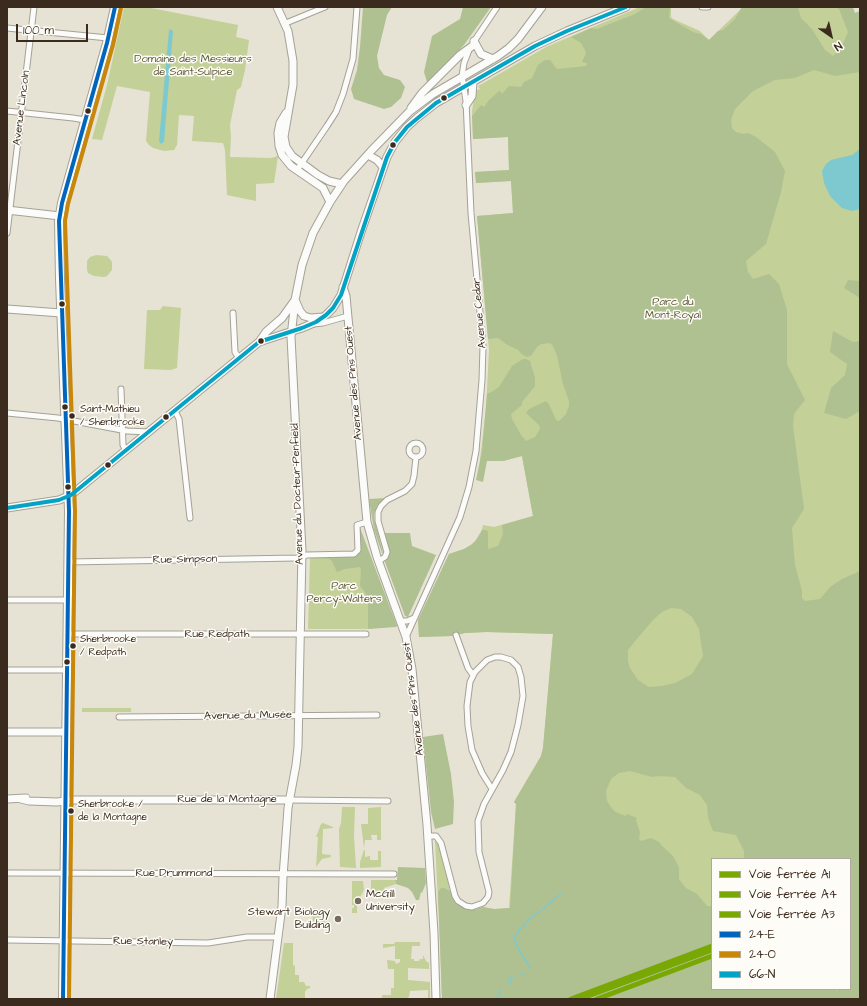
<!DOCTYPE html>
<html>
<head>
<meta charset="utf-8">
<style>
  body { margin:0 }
  #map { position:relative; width:867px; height:1006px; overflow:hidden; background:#e6e3d4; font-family:"Architects Daughter",sans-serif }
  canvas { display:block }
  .frame { position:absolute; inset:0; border:8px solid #3b2a1e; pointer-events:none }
  .legend { position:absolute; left:711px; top:858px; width:140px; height:132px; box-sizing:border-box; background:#fdfcf7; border:1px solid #afa8a0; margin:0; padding:5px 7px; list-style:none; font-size:12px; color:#3b2a1e }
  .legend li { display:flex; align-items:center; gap:8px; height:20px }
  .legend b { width:20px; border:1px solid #afa8a0 }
  .north { position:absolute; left:811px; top:16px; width:40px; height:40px; -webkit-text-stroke:3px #fdfcf7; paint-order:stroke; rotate:146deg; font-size:11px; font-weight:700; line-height:16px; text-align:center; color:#3b2a1e }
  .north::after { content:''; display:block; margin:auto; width:14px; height:18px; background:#3b2a1e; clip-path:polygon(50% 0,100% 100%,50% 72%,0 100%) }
  .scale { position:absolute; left:16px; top:24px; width:72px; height:18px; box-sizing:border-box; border:2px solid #3b2a1e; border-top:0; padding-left:5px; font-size:12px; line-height:14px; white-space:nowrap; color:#3b2a1e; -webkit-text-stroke:3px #fdfcf7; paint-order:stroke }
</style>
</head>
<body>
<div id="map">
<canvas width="867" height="1006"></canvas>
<div class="frame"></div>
<ul class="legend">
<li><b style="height:5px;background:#79a704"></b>Voie ferrée A1</li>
<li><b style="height:5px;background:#79a704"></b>Voie ferrée A4</li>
<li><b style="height:5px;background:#79a704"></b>Voie ferrée A3</li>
<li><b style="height:5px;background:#0065bd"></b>24-E</li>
<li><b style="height:5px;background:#c88708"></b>24-O</li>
<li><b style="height:5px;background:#03a3c5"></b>66-N</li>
</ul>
<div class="north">N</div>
<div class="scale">100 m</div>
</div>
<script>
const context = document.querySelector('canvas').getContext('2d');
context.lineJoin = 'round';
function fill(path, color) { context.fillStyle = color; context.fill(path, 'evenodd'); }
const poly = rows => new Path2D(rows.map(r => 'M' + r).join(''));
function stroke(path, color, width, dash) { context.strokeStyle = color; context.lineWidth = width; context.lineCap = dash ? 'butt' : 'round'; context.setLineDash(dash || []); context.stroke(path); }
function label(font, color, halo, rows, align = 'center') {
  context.font = font + ' "Architects Daughter",sans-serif'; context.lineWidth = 3; context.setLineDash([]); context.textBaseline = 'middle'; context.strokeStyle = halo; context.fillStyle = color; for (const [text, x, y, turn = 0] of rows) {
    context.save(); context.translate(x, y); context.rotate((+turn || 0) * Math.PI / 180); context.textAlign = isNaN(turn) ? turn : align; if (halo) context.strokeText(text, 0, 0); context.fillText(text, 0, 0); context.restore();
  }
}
fill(poly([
  [124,7,146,7,238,25,236,37,249,40,245,70,241,87,237,90,230,125,231,136,230,157,271,158,278,156,274,183,256,184,256,201,227,195,225,150,223,143,192,141,194,116,179,115,177,145,174,150,164,151,153,148,149,145,146,141,150,92,117,86,102,140,92,139,107,85],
  [640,7,671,7,671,17,673,19,700,31,709,40,743,7,852,7,855,14,860,12,860,999,442,999,440,942,435,841,437,842,439,846,451,895,455,903,466,909,472,910,483,907,494,909,509,908,516,804,514,802,541,756,543,748,553,634,487,632,465,633,452,636,419,637,418,620,449,554,464,549,474,543,481,533,483,525,494,527,533,516,522,456,503,461,480,460,486,408,489,350,477,216,513,213,511,181,476,183,475,172,509,170,508,137,473,139,472,111,475,91,480,89,478,86,480,85,546,47],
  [712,859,850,859,850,989,712,989],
  [96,255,107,256,110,259,112,262,112,270,107,276,104,277,94,276,88,273,87,270,87,261,90,257],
  [163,306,181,308,177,368,171,370,144,369,147,310,160,310],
  [360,528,397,626,368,629,308,629,310,558,356,556,360,551],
  [82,708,131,708,131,712,82,712],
  [342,807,355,807,354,836,356,868,340,867,339,829,341,823],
  [381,807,381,840,377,840,377,835,371,835,372,840,365,840,364,848,361,824,368,824,368,808],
  [323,823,333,827,333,828,323,829,323,831,322,854,331,855,331,857,322,859,316,867,318,837,316,837,321,824],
  [364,850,365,850,365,857,370,856,370,860,378,860,378,851,381,851,381,867,360,868,360,862],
  [371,880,395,880,396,884,384,888,386,891,380,897,375,897,371,890],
  [352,881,363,881,364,890,357,903,357,913,352,913,352,908,354,908,354,905,352,905],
  [315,908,326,912,328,926,323,930,313,921,312,909],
  [395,942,420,942,420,946,412,946,411,959,414,959,414,961,419,961,420,959,423,959,423,955,426,961,429,963,429,969,408,968,408,980,430,982,430,999,428,999,428,990,410,991,409,997,407,998,407,999,382,999,382,995,391,995,391,988,394,988,394,969,388,969,387,960,395,961,396,964,400,962,400,959,395,959,395,946,383,948,383,944,394,944],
  [284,943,293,943,293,965,295,966,295,975,299,975,299,982,304,982,306,986,310,986,310,988,307,989,305,992,305,999,276,999]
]), '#c3d098');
fill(poly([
  [363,7,392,7,387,15,377,56,379,68,384,75,400,80,405,87,401,98,391,107,384,109,354,99,351,89,357,70,360,47],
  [463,7,491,7,464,45,429,82,427,82,424,72,432,36,460,19],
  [646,7,670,7,669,18,693,32,701,34,709,40,718,31,723,30,735,19,742,7,798,7,801,18,812,29,825,50,833,56,841,48,848,32,839,9,835,7,853,7,855,13,860,11,860,72,835,76,814,70,795,78,775,80,753,91,735,109,731,120,732,128,736,132,743,134,748,133,756,137,775,152,785,171,781,192,766,244,746,261,748,272,753,279,769,274,779,284,787,310,787,364,805,400,794,414,793,426,804,509,792,528,795,565,802,591,802,598,805,601,820,599,830,587,842,579,860,571,860,999,442,999,438,892,441,888,444,888,450,891,455,903,466,909,475,910,483,907,494,909,510,908,516,804,514,802,541,756,543,748,553,634,487,632,465,633,452,636,419,637,418,620,449,554,464,549,471,545,476,540,482,530,486,530,488,532,488,549,498,546,503,534,502,525,533,516,522,456,503,461,487,461,483,482,476,480,482,451,487,394,493,391,499,387,512,366,523,359,526,359,530,361,535,378,535,386,522,402,522,405,511,414,512,419,521,435,526,441,535,437,540,429,539,425,526,413,529,409,546,401,549,404,556,420,559,421,566,414,569,406,569,401,563,384,557,356,553,346,550,343,541,344,537,347,531,356,527,357,523,355,518,350,506,344,498,338,488,339,477,216,513,213,511,181,476,183,475,172,509,170,508,137,473,139,472,116,481,105,484,107,489,100,498,92,500,91,502,94,509,86,521,87,524,82,532,78,538,65,545,60,550,60,557,69,586,66,587,63,582,62,586,53,585,50,581,43,571,37,591,28,597,29,607,25,635,14],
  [671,608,681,609,692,617,699,629,703,656,692,674,675,683,662,686,649,687,638,680,630,668,628,661,628,650,636,640,653,620,662,612],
  [630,771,652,777,658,776,675,777,686,788,700,795,707,805,708,818,713,831,736,835,744,851,744,859,850,859,850,989,840,989,837,991,833,989,712,989,712,906,707,906,697,894,686,888,679,879,679,867,673,856,662,846,659,842,651,838,641,841,639,839,640,832,636,820,637,818,627,814,626,816,618,813,614,811,607,801,606,791,611,779,619,773],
  [848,280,860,281,860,298,844,288],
  [833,331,853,342,860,341,860,411,846,419,824,413,831,388,845,375,847,364,830,352],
  [385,498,377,506,374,514,374,519,382,548,383,553,382,553,374,530,369,499],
  [360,528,397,626,396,627,368,629,368,602,365,592,360,586,361,569,360,567,345,569,337,572,332,561,329,559,317,559,354,557,358,555,360,551],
  [384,533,410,533,412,546,436,555,408,617,405,616,385,562,388,558,389,553],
  [443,734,451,774,454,802,453,824,435,829,431,812,423,737],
  [398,867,425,868,426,883,422,893,421,892,419,900,416,900,412,892,408,888,396,884,395,880,397,880]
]), '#b0c191');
fill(poly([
  [170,29,173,31,164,142,161,144,159,141,169,30],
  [860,149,860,209,852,211,842,208,830,196,824,183,822,171,826,164,831,160,852,155]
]), '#7ec9cf');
stroke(poly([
  [530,968,519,950,514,937,529,919,543,909,559,895,561,895],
  [520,974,524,974],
  [508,984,511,981,510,978,513,976],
  [495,999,500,995,499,991,500,990]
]), '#7ec9cf', 1.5);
const street = poly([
  [702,7,708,7],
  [286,23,325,7],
  [7,28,108,38],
  [473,43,497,7],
  [7,111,73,118,85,120],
  [297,170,327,126,336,112,343,94,353,59,357,7],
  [7,233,34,7],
  [233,313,235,352,239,358],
  [313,324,323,323,348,316],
  [121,389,123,445,126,451],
  [175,411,179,419,190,518],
  [7,413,58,418,127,431,149,432],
  '409 450a7 7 0 1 1 14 0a7 7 0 1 1-14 0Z',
  [379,561,385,557,387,552,378,521,378,512,381,506,387,500,405,491,412,484,414,476,416,457],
  [68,562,297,558,307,555,354,554,358,550,357,525,367,522],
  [7,600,68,600],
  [401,621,407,621,414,618],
  [67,634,366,634],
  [456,635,468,668,473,675],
  [406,637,460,517,469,487,476,451,482,380,483,346,471,213,466,101,462,76,464,63,469,50],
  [7,670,67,670],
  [119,717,377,715],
  [290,800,388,801],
  [428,836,436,836,441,843,455,896,458,901,466,906,472,907,483,903,488,897,489,892,479,852,478,821,484,804,503,770,511,752,518,725,523,696,521,677,518,667,511,660,501,657,495,657,487,660,475,672,470,682,467,706,468,726,472,750,482,773,492,789],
  [7,873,394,874],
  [7,940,208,943,247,937,278,937]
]);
const secondary = poly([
  [277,7,288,31,293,61,293,85,284,137,286,147,292,156,318,175,329,181,342,184],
  [474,41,481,54,493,59],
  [466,105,472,96,473,82],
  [411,108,422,93,460,55,471,47],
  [286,113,280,123,278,133,279,146,282,155,291,166,323,188,330,202],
  [368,155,377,160,383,167],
  [7,210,60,216],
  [343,287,346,296,367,522,377,557,406,637,412,669,427,825,434,933,436,999],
  [296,302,300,311,304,316,311,318,323,317],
  [7,309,61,313],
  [259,342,266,332,282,318,295,300],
  [7,508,59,500,71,495,259,342,302,328,316,322,326,315,333,308,341,295,361,232,387,157,395,142,407,127,417,118,436,103,535,46,567,31,626,7],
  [7,732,66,732],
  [7,799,26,798],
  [21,799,29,801,57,802,73,800,290,800],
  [270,999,282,906,283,877,288,808,296,765,298,747,302,551,291,337,295,300,302,265,313,233,330,202,344,181,371,151,409,112,433,94,498,56,509,48,518,39,542,7]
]);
const primary = poly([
  [63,999,69,511,60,279,59,221,62,203,107,43,115,7]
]);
stroke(street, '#a5a197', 7);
stroke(secondary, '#a5a197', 9);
stroke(primary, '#a5a197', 10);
stroke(street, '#fbfbf9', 5);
stroke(secondary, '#fbfbf9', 7);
stroke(primary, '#fbfbf9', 8);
stroke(poly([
  [63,999,69,511,59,221,62,203,107,43,115,7]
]), '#0065bd', 4);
stroke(poly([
  [69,999,75,511,65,221,68,204,113,45,121,8]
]), '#c88708', 4);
stroke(poly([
  [7,508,59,500,71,495,259,342,302,328,316,322,326,315,333,308,341,295,387,157,395,142,407,127,436,103,535,46,567,31,626,7]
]), '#03a3c5', 4);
stroke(poly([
  [571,999,712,946]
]), '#79a704', 5);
stroke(poly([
  [580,999,712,950]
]), '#79a704', 5);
stroke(poly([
  [597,999,712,956]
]), '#79a704', 5);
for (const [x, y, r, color] of [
  [444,98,3.5,"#3b2a1e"],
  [88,111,3.5,"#3b2a1e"],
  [393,145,3.5,"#3b2a1e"],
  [62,304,3.5,"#3b2a1e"],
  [261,341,3.5,"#3b2a1e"],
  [65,407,3.5,"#3b2a1e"],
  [72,416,3.5,"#3b2a1e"],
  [166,417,3.5,"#3b2a1e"],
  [108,465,3.5,"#3b2a1e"],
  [68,487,3.5,"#3b2a1e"],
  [73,646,3.5,"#3b2a1e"],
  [67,662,3.5,"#3b2a1e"],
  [71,811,3.5,"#3b2a1e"],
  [358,901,4,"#776b5e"],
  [338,919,4,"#776b5e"]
]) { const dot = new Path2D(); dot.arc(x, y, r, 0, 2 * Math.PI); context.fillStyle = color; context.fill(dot); stroke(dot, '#fdfcf7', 1.5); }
label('10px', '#3b2a1e', '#fdfcf7', [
  ["Saint-Mathieu",80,410],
  ["/ Sherbrooke",80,423],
  ["Sherbrooke",80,640],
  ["/ Redpath",80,653],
  ["Sherbrooke /",78,805],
  ["de la Montagne",78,818]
], 'left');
label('11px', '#5b5734', '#fdfcf7', [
  ["Domaine des Messieurs",193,60],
  ["de Saint-Sulpice",193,73],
  ["Parc du",673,303],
  ["Mont-Royal",673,316],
  ["Parc",344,587],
  ["Percy-Walters",344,600]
]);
label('11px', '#3b2a1e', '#fdfcf7', [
  ["Avenue Lincoln",22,108,-83],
  ["Avenue Cedar",480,313,-95],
  ["Avenue des Pins Ouest",354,383,-95],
  ["Avenue du Docteur-Penfield",298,494,-92],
  ["Rue Simpson",185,560,-1],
  ["Rue Redpath",217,635],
  ["Avenue des Pins Ouest",414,699,-97],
  ["Avenue du Musée",248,716,-1],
  ["Rue de la Montagne",227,800],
  ["Rue Drummond",174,874],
  ["Rue Stanley",143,942,1]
]);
label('11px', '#3b2a1e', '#fdfcf7', [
  ["McGill",366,895],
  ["University",366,908],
  ["Stewart Biology",330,913,"right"],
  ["Building",330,926,"right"]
], 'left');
</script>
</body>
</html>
